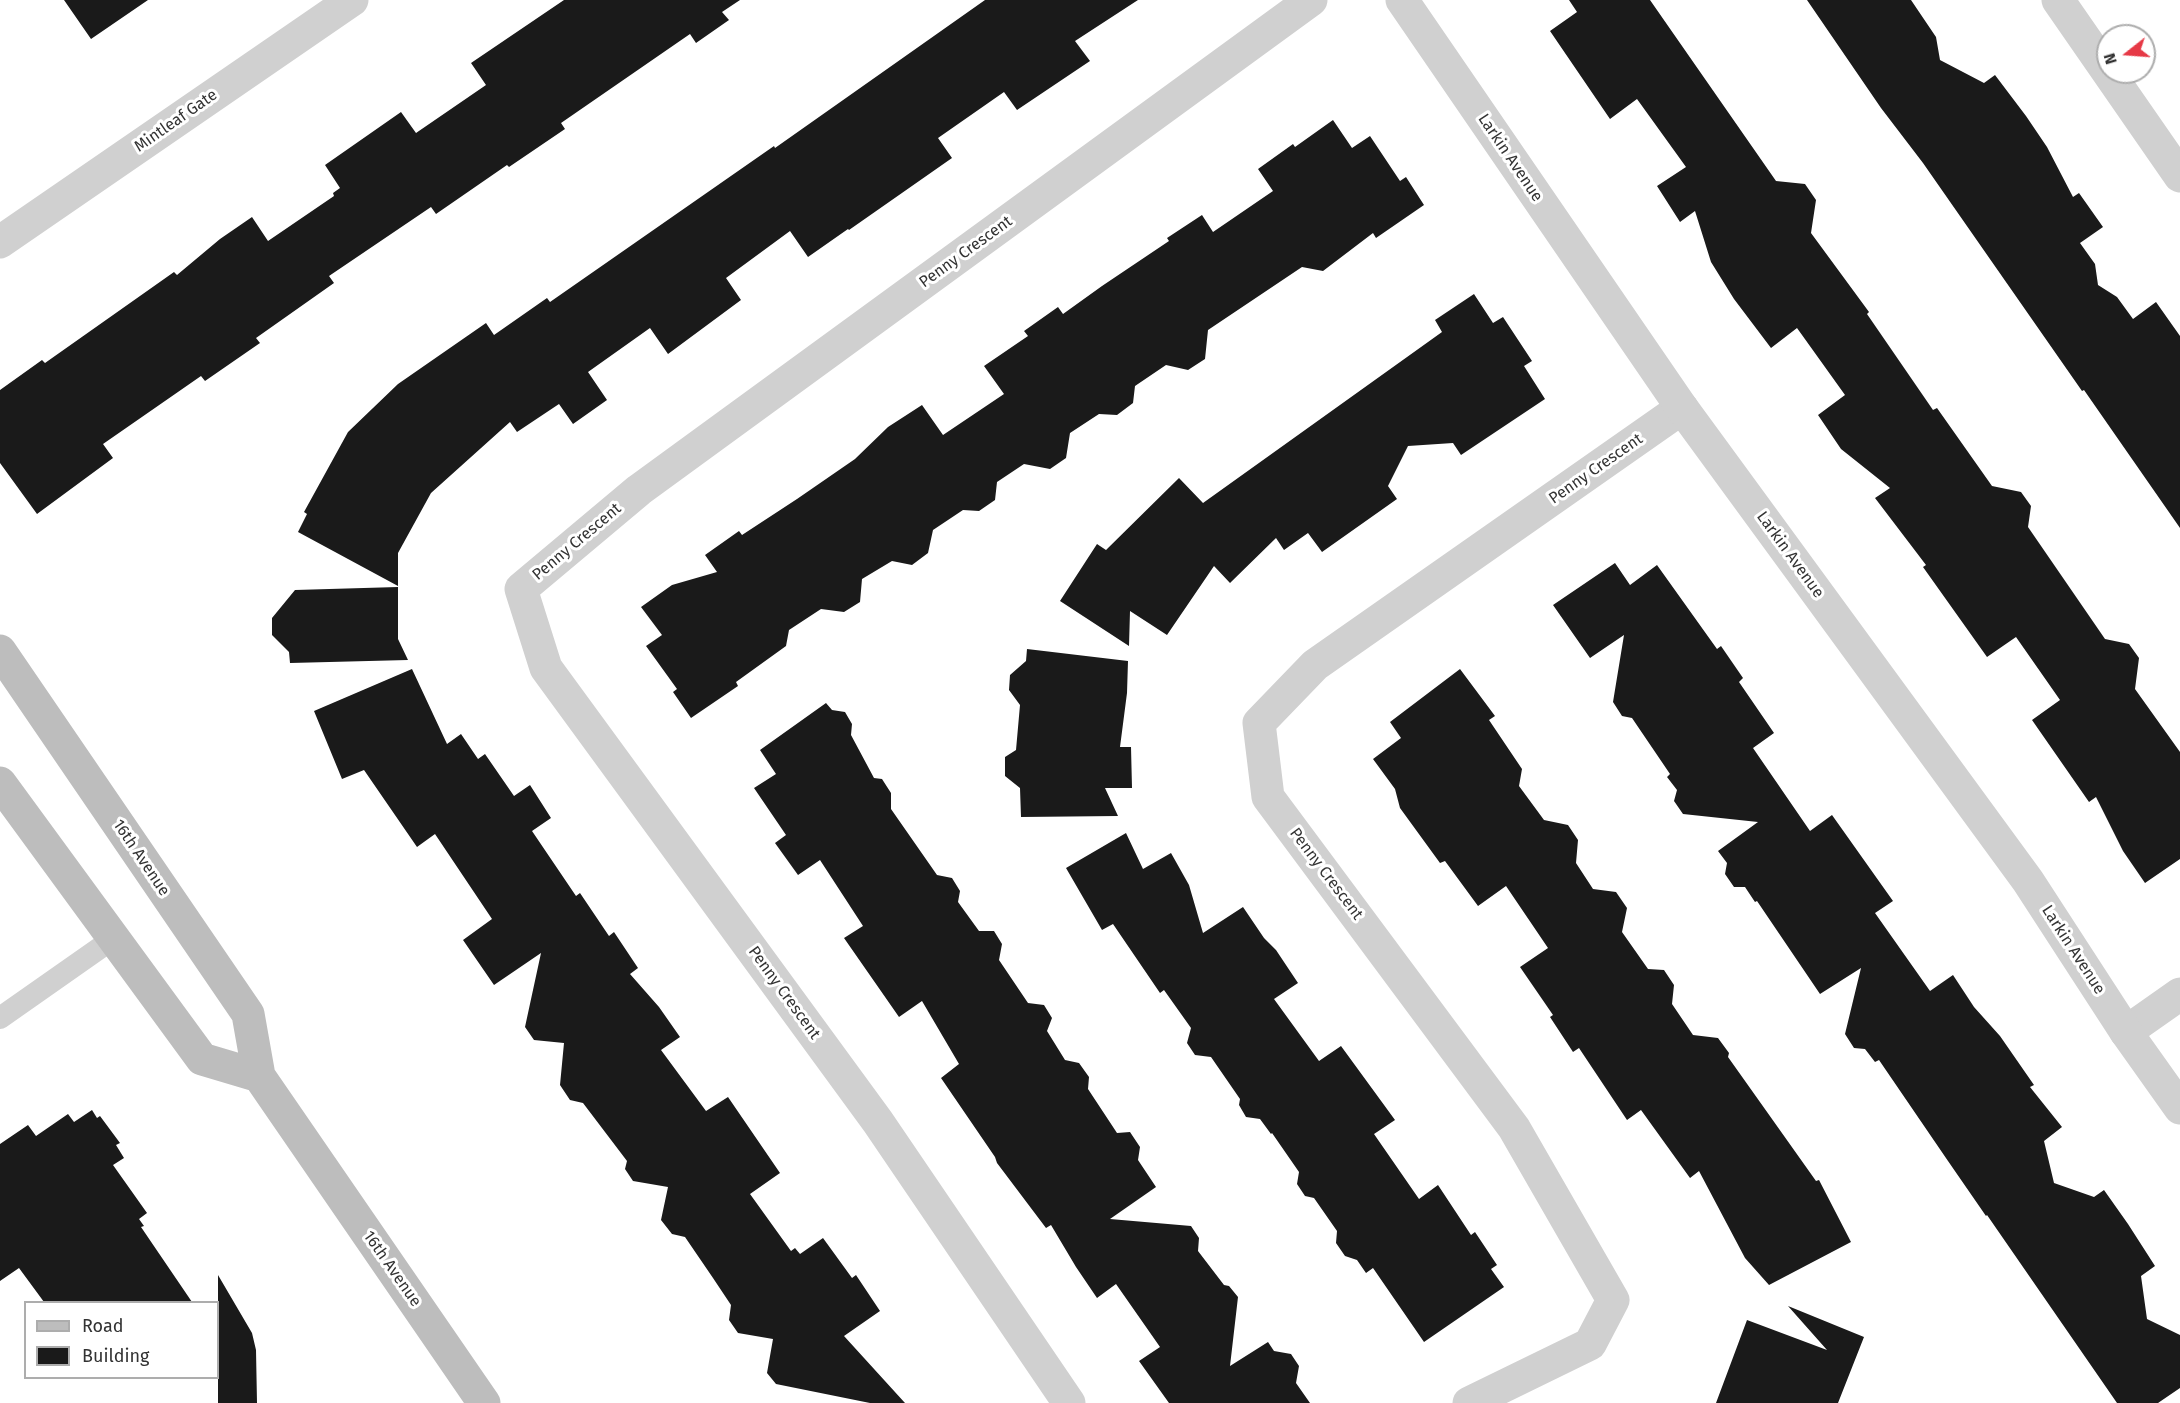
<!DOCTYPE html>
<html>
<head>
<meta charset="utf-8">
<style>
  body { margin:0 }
  #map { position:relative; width:2180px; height:1403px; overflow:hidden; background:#fff; font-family:"Fira Sans",sans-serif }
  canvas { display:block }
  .legend { position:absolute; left:24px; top:1301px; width:195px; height:78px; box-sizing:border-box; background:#fff; border:2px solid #adadad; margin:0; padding:8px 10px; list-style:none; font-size:18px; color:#333 }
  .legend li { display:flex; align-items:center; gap:12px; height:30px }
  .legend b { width:30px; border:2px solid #adadad }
  .north { position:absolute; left:2096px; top:24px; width:60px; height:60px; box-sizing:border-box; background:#fff; border:2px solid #adadad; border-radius:50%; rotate:253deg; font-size:16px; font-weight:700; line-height:24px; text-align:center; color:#333 }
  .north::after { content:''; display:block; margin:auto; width:21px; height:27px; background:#e63946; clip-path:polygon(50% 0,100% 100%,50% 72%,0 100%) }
</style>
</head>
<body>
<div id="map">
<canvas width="2180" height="1403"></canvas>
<ul class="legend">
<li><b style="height:8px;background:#bdbdbd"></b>Road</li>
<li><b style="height:16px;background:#1a1a1a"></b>Building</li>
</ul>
<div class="north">N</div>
</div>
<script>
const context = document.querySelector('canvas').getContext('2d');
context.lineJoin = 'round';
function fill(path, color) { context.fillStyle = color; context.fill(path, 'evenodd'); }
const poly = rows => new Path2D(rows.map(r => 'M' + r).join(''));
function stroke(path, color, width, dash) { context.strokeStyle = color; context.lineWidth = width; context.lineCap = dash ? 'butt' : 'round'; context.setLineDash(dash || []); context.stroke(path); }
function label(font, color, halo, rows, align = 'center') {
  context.font = font + ' "Fira Sans",sans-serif'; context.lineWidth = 6; context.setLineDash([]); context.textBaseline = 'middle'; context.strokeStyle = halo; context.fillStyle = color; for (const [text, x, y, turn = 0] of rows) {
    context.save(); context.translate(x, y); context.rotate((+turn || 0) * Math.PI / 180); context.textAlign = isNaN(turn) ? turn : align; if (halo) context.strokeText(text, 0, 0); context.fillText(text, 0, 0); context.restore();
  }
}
fill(poly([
  [64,0,148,0,91,39],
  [564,0,740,0,722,12,729,20,696,43,690,34,561,123,565,129,509,167,507,165,436,214,431,207,329,276,334,283,256,338,260,343,205,381,201,376,103,444,113,458,37,514,0,463,0,390,42,360,45,363,174,272,177,275,220,239,252,217,268,241,334,196,333,193,340,188,325,165,401,112,416,133,486,85,471,63],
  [985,0,1138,0,1075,41,1090,61,1017,110,1004,92,938,138,952,158,849,230,848,229,808,257,790,231,726,278,741,300,668,354,650,328,588,372,607,400,573,424,559,404,517,432,510,422,431,493,398,553,398,586,298,532,307,514,304,512,348,432,398,384,486,323,494,335,547,298,550,302,774,146,775,148],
  [1569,0,1650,0,1776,181,1805,184,1816,200,1811,233,1869,312,1867,314,1933,410,1937,408,1992,486,2021,492,2031,506,2028,527,2105,639,2129,644,2139,658,2135,689,2180,752,2180,859,2145,883,2123,851,2096,797,2089,802,2032,720,2060,700,2016,637,1987,657,1923,567,1926,565,1875,498,1890,488,1841,449,1818,415,1845,395,1797,328,1771,348,1734,299,1711,262,1695,211,1680,222,1657,186,1686,167,1637,99,1610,119,1550,31,1577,12],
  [1807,0,1911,0,1936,37,1940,60,1984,83,1995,75,2026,116,2047,147,2073,197,2079,193,2103,227,2080,243,2095,264,2098,285,2117,297,2133,319,2156,302,2180,336,2180,528,2084,390,2082,391,1923,163,1881,108],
  [1333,120,1352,148,1370,136,1400,181,1406,177,1424,205,1376,238,1373,233,1323,271,1302,267,1208,330,1205,359,1188,370,1166,365,1135,386,1133,403,1117,415,1099,414,1070,433,1066,458,1050,469,1024,464,997,482,995,500,979,511,963,510,933,530,928,553,912,565,892,561,862,579,860,602,844,612,821,609,789,630,786,646,736,682,738,686,691,718,673,692,677,689,646,646,662,635,641,607,672,585,717,572,705,555,739,531,742,535,797,499,855,459,888,427,922,405,943,435,1004,394,984,366,1028,336,1024,331,1058,307,1063,314,1102,286,1169,241,1167,238,1202,215,1213,232,1273,191,1258,169,1293,144,1295,147],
  [1474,294,1493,323,1503,317,1532,361,1524,366,1545,399,1461,455,1453,443,1408,446,1388,486,1397,499,1322,552,1308,533,1284,550,1276,538,1230,583,1214,566,1167,635,1130,611,1129,646,1060,601,1097,544,1106,550,1179,478,1203,503,1442,332,1435,320],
  [1615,563,1630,585,1657,565,1717,649,1721,646,1743,678,1739,682,1774,733,1753,748,1810,831,1832,815,1893,901,1875,913,1930,991,1953,975,1974,1007,2000,1036,2034,1085,2030,1087,2062,1127,2044,1141,2054,1183,2094,1197,2104,1190,2128,1224,2155,1266,2141,1276,2147,1319,2180,1335,2180,1388,2158,1403,2117,1403,1987,1215,1986,1216,1948,1161,1879,1060,1875,1062,1865,1049,1854,1048,1845,1034,1861,968,1820,994,1757,901,1755,902,1745,887,1734,887,1725,874,1727,863,1718,851,1758,822,1683,814,1674,801,1677,790,1667,777,1670,774,1632,718,1622,716,1613,702,1624,635,1590,658,1553,605],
  [398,587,398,639,408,660,290,663,289,652,272,635,272,618,295,590],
  [1027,649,1128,661,1127,693,1120,747,1131,747,1132,788,1105,788,1118,816,1021,817,1020,788,1005,776,1005,757,1016,750,1020,705,1009,690,1010,675,1026,661],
  [412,669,447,744,461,734,478,759,485,754,514,796,530,785,551,818,532,831,576,896,580,893,609,936,614,932,638,968,630,974,659,1007,680,1037,661,1050,706,1111,728,1097,780,1173,750,1194,791,1251,795,1248,800,1254,823,1238,852,1278,856,1275,880,1311,844,1336,905,1403,870,1403,776,1384,767,1373,773,1339,738,1333,729,1320,731,1305,713,1278,685,1237,672,1234,661,1220,668,1187,633,1181,625,1169,627,1161,583,1103,570,1100,560,1085,564,1043,534,1040,525,1027,541,953,494,985,463,940,492,919,435,834,417,847,364,770,342,779,314,711],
  [1460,669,1495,716,1489,720,1522,769,1519,786,1544,820,1568,825,1578,840,1576,863,1593,889,1616,892,1627,908,1622,932,1648,969,1664,970,1674,985,1672,1004,1693,1035,1718,1038,1729,1053,1728,1057,1816,1181,1819,1180,1851,1242,1769,1285,1745,1258,1699,1171,1690,1178,1641,1110,1627,1120,1579,1048,1573,1052,1550,1017,1553,1015,1520,967,1548,948,1506,886,1478,906,1445,861,1440,863,1400,808,1395,789,1373,759,1401,738,1390,722],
  [826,703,832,710,845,712,852,724,851,735,874,778,882,779,891,793,891,809,937,875,952,878,960,891,958,902,979,931,994,931,1002,944,999,960,1028,1003,1044,1005,1052,1018,1047,1031,1065,1060,1079,1063,1089,1077,1088,1089,1117,1133,1130,1132,1140,1147,1138,1160,1156,1187,1110,1219,1191,1226,1199,1238,1198,1251,1224,1285,1229,1286,1238,1297,1230,1366,1268,1342,1274,1351,1291,1354,1299,1366,1296,1383,1310,1403,1169,1403,1139,1361,1160,1347,1116,1284,1097,1298,1076,1267,1051,1225,1046,1228,997,1163,995,1157,941,1078,959,1064,922,1001,899,1017,844,938,863,926,820,860,798,875,775,843,786,835,754,788,776,774,760,750],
  [1126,833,1143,869,1171,853,1189,885,1203,933,1243,907,1264,938,1276,950,1298,983,1274,999,1319,1061,1341,1046,1395,1120,1374,1134,1419,1199,1438,1185,1471,1235,1475,1232,1497,1265,1491,1269,1504,1287,1424,1342,1373,1268,1366,1273,1357,1260,1345,1256,1336,1243,1337,1231,1314,1198,1305,1196,1297,1184,1299,1172,1272,1133,1271,1134,1260,1119,1246,1117,1239,1105,1240,1099,1211,1057,1195,1055,1187,1043,1191,1028,1164,990,1160,993,1113,924,1102,930,1066,868],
  [92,1110,97,1118,100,1116,120,1143,116,1145,124,1158,113,1165,147,1213,139,1219,144,1226,141,1227,192,1302,44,1302,19,1268,0,1281,0,1144,28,1125,36,1136,68,1114,74,1122],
  [218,1275,252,1333,256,1350,257,1403,218,1403],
  [1788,1306,1864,1337,1838,1403,1716,1403,1747,1320,1827,1350]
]), '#1a1a1a');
stroke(poly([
  [0,1018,114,938]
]), '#d0d0d0', 22);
stroke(poly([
  [2058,0,2180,176],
  [2126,1032,2180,994],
  [1069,1403,878,1122,546,668,521,589,639,490,1311,0],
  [1469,1403,1590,1344,1613,1300,1514,1128,1268,797,1259,723,1315,665,1682,408]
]), '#d0d0d0', 33);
stroke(poly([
  [1402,0,1682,408,2028,881,2126,1032,2180,1108],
  [0,242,352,0]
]), '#d0d0d0', 33);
stroke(poly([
  [0,651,248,1014,259,1076,484,1403],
  [0,783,202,1059,259,1076]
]), '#bdbdbd', 33);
label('16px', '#333', '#fff', [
  ["Mintleaf Gate",176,121,-35],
  ["Larkin Avenue",1510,158,56],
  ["Penny Crescent",966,252,-36],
  ["Penny Crescent",1596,469,-35],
  ["Penny Crescent",577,542,-40],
  ["Larkin Avenue",1790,555,54],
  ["16th Avenue",141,858,56],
  ["Penny Crescent",1326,874,53],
  ["Larkin Avenue",2073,950,57],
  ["Penny Crescent",784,993,54],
  ["16th Avenue",392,1269,55]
]);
</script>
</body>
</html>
